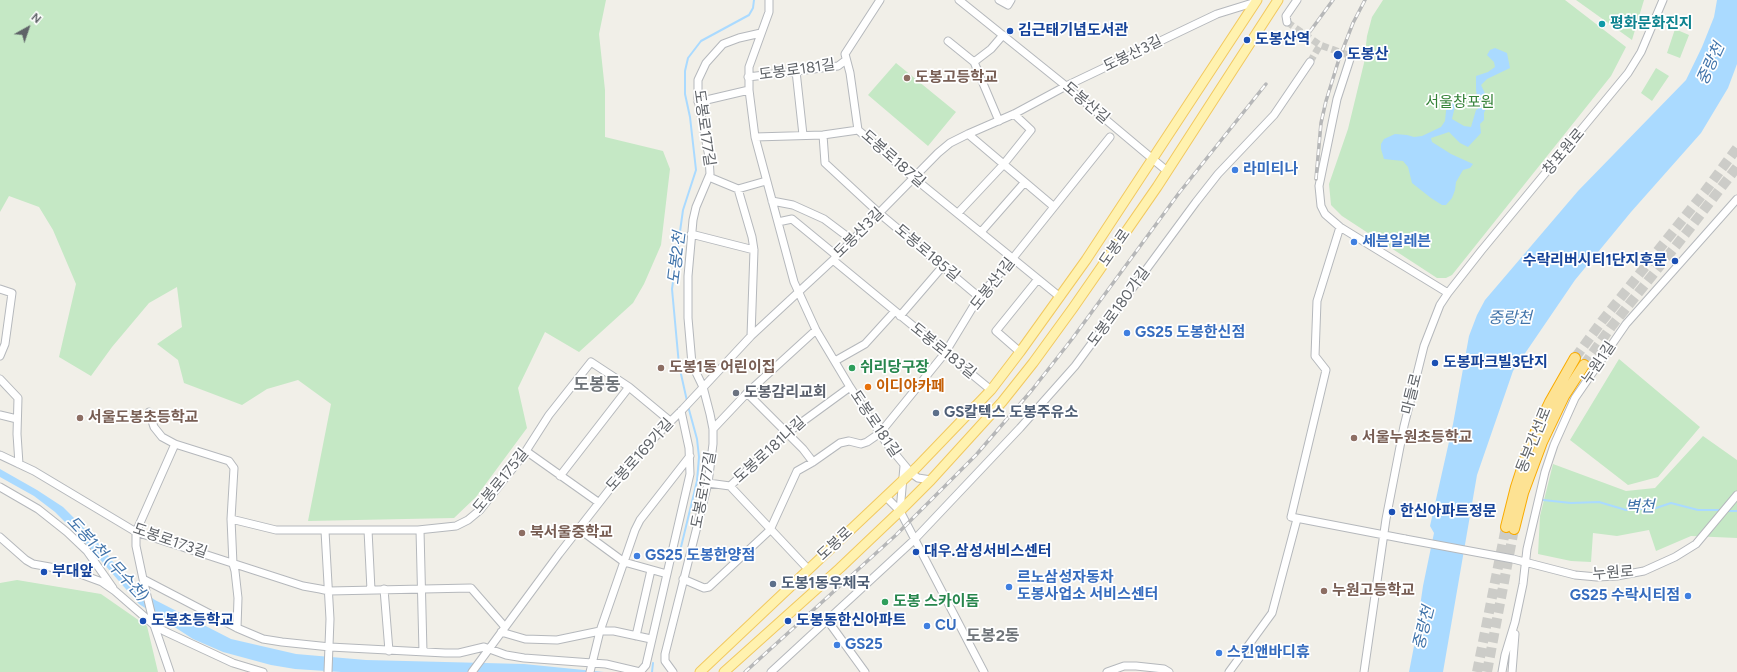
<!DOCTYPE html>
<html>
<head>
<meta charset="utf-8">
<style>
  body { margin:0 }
  #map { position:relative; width:1737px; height:672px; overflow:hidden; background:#f1efe8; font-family:Figtree,sans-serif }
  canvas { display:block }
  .north { position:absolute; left:8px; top:8px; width:40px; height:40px; -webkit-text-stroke:3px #fff; paint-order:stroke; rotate:40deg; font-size:11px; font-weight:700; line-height:16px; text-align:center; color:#5f6368 }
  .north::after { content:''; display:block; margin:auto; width:14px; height:18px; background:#5f6368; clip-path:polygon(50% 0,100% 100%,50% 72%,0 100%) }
</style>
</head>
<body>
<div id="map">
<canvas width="1737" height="672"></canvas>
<div class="north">N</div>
</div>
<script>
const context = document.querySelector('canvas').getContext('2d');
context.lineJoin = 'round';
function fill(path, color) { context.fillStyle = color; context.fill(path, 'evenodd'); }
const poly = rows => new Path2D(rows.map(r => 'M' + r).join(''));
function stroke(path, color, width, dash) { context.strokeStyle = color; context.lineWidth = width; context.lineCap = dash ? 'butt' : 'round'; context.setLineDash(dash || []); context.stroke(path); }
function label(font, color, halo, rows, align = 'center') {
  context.font = font + ' Figtree,"Noto Sans KR",sans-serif'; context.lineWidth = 3.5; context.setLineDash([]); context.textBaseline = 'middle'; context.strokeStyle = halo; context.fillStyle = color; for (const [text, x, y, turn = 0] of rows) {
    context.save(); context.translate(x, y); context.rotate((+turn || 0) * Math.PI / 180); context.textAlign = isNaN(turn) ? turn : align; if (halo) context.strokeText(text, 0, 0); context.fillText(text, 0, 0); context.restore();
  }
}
fill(poly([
  [0,0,606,0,599,34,605,90,605,137,663,151,670,169,661,245,644,284,633,303,579,352,545,332,518,388,527,428,476,497,454,518,308,521,331,404,298,380,267,389,242,405,184,383,178,360,157,344,182,327,177,287,149,303,112,347,91,376,59,357,76,284,53,230,39,207,9,196,0,212],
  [1383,0,1565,0,1626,47,1611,76,1452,275,1446,278,1437,278,1342,216,1331,205,1329,184,1348,129,1364,63,1367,36,1372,17],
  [1576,0,1644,0,1632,40],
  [1675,29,1689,35,1680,58,1667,53],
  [896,63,956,112,928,146,868,95],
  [1656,68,1669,76,1652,101,1641,93],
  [1619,359,1700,427,1658,477,1628,485,1570,440],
  [1703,436,1737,460,1737,538,1691,536,1656,551,1649,530,1617,536,1593,533,1591,562,1571,561,1538,554,1540,516,1553,464,1626,491,1655,488],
  [17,580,101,594,147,626,158,672,0,672,0,583]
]), '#c5e8c5');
fill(poly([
  [1717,0,1737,0,1737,64,1728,88,1701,133,1631,212,1575,280,1513,371,1477,475,1443,672,1409,672,1415,641,1423,586,1434,533,1430,526,1453,424,1469,336,1477,315,1485,300,1578,191,1686,80,1702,47,1714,17],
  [1495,48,1507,53,1510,68,1487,79,1481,85,1489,102,1484,113,1484,120,1480,124,1481,133,1468,147,1460,143,1449,132,1431,138,1432,142,1451,154,1473,164,1470,168,1463,170,1456,182,1455,190,1452,198,1446,205,1442,205,1431,198,1412,183,1408,167,1403,161,1384,159,1381,149,1381,144,1384,139,1395,134,1407,135,1414,137,1422,136,1441,127,1445,121,1447,102,1450,99,1456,102,1452,119,1464,126,1471,127,1476,110,1478,109,1476,89,1476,76,1488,72,1495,67,1494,62,1487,55,1490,50],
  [0,469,37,490,63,507,95,539,129,582,155,600,231,639,296,654,366,660,524,664,604,672,341,672,295,669,271,665,223,652,193,639,139,604,83,540,55,512,34,496,0,477]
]), '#aadaff');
stroke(poly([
  [687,401,679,365,672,289,683,210,696,170,690,117,685,94,685,71,688,58,701,41,749,15,753,8,754,0],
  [1543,500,1571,503,1599,502,1626,510,1656,508,1671,503,1698,510,1722,510],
  [1726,511,1737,511],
  [681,547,697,481,699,457,697,439,688,406],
  [652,672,653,663]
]), '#aadaff', 2);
stroke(poly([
  [1287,22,1320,45,1351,56],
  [1310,62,1320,45]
]), '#ccccc8', 7, [7, 3.5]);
stroke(poly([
  [1575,358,1602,321,1706,190,1737,148],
  [1584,365,1611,327,1687,232,1737,167],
  [1477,672,1506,527],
  [1487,672,1514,529]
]), '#ccccc8', 10, [10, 5]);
const minor = poly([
  [769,0,769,12,749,67,749,90,755,137,794,282,816,330,850,387,887,444,911,473,918,478,931,480],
  [880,0,845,54,850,73,858,130,914,178,1060,297],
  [959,0,1061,82,1167,171],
  [999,0,1008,5,1011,0],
  [1287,22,1286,16,1297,0],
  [948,41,974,62,999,121],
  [1351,56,1337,99,1319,186,1321,206,1325,214,1340,227,1448,293],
  [974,62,991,49,1003,35],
  [796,71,803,135],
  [748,77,838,66,846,60],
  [698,102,749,90],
  [968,134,1053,206],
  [823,135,825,163,879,213,979,297],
  [755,137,823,135,858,130],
  [709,177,738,189,766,181],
  [738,189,752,237,754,250,751,336],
  [772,201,793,205,824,219,852,240],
  [958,213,1003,165,1031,130,1014,114],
  [778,222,792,219,837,256],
  [1340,227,1317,301,1315,356,1326,370,1291,517,1405,539],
  [981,232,1024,183],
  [691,234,754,250],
  [833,260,991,390],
  [0,289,12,293,5,344,0,356],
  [900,316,943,266],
  [1020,352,996,331,1038,279],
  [835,361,865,344,895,311],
  [0,379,18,398,17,434,19,464],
  [747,393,803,449,813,462],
  [149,412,154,427,162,437,175,444,229,461,234,468,231,519,233,564,235,571,238,598,237,628],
  [0,415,17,419],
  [713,429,747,393,816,330],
  [175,444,136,532,136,546,143,579,237,628,263,639,282,642,330,647,445,653,459,653,484,647,506,655,524,658,606,664,640,672,646,665,690,474,689,448,681,411],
  [526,451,598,502],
  [0,455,34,471,136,532,303,586,320,589,329,591,471,588,505,627],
  [560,476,629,387],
  [708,483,730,486,808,569],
  [730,486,787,433,850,387],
  [0,487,38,509,67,532,87,551,113,588],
  [886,497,900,511,984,672],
  [900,511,904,466],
  [231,519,276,530,418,530,456,526,468,520,480,510,524,454,549,415,591,362,629,387,670,421],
  [579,529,624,562,667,574],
  [368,530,371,590],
  [420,530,423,652],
  [325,531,330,619,328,672],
  [0,537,26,560,33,564,72,571,102,582,115,591,154,625,164,631,233,663,263,672],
  [1513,559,1575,575,1597,577,1617,576,1644,571,1675,557,1696,544,1737,495],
  [143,579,154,625,170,672],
  [683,579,704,588,709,587,770,530,797,471,813,462,840,443,849,441,861,444,867,442,880,433,945,353,979,297,1013,258,1110,137],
  [384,589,389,651],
  [828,621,865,672],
  [501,632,525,639,557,640,600,631,614,631,651,639],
  [636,636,651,570],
  [472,672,559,554,634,458,683,409,751,336,833,260,938,153,950,143,968,134,1014,114,1066,86,1217,14,1256,2],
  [590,672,600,631,635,530,640,520,690,456],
  [673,672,665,661,665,654,708,483,713,444,713,429,710,414,703,387,692,364,688,318,688,276,693,220,696,207,710,174,709,157,698,99,698,80,706,63,723,44,739,38,761,33],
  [771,672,914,540,1020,428,1075,366,1196,202,1218,174,1274,115,1310,62],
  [1107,672,1124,666,1136,666,1164,669,1169,672],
  [1229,672,1272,613,1297,519],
  [1364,672,1386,519,1404,426,1424,346,1440,305,1448,293,1481,251,1628,73,1641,52,1663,0],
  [1502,672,1505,655,1515,622,1523,584,1527,549,1545,472,1554,445,1575,398,1626,324,1737,199],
  [1512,672,1515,634]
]);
const major = poly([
  [700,672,917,467,991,390,1020,352,1086,260,1257,0],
  [724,672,840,568,900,511,931,480,1002,402,1033,363,1073,308,1157,187,1278,0]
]);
const highway = poly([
  [1506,527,1516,487,1530,444,1550,402,1575,358],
  [1514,529,1523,493,1542,442,1564,396,1584,365]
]);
stroke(minor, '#b5b8bc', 9);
stroke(major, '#f2c960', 11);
stroke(highway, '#f9ab00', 12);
stroke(minor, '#fff', 7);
stroke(major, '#fff2af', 9);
stroke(highway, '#fde293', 10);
const rail = poly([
  [1303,41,1333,0],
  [1316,179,1321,123,1326,101,1339,59,1353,23,1365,0],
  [745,672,896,535,976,455,1032,390,1072,339,1179,193,1266,84]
]);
stroke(rail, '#b6b7b8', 3.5);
stroke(rail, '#fff', 2, [6]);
const minorBridge = poly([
  [1405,539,1513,559]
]);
stroke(minorBridge, '#b5b8bc', 9, []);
stroke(minorBridge, '#fff', 7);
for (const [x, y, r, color] of [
  [1602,24,4,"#0f9aa8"],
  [1010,31,4,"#1a4fb4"],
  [1247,40,4,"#1a4fb4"],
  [1338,55,5,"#1a4fb4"],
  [907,78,4,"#8d6e63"],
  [1235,170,4,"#3f7fe0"],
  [1354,242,4,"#3f7fe0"],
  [1675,261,4,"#1a4fb4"],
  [1127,333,4,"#3f7fe0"],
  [1435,363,4,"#1a4fb4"],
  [661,368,4,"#8d6e63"],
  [852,368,4,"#2e9e5b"],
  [868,387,4,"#e8710a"],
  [736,393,4,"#6b7280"],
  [936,413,4,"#5c6f8a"],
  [80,418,4,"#8d6e63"],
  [1354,438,4,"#8d6e63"],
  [1392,512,4,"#1a4fb4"],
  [522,533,4,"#8d6e63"],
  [916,552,4,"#1a4fb4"],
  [637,556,4,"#3f7fe0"],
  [44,572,4,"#1a4fb4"],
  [773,584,4,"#5c6f8a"],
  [1009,587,4,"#3f7fe0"],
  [1324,591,4,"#8d6e63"],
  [1688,596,4,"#3f7fe0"],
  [885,602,4,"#2e9e5b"],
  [143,621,4,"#1a4fb4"],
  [788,621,4,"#1a4fb4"],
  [927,626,4,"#3f7fe0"],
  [837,645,4,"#3f7fe0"],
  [1219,653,4,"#3f7fe0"]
]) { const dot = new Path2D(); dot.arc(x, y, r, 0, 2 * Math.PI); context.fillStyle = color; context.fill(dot); stroke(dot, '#fff', 1.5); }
label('bold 15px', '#0d838f', '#fff', [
  ["평화문화진지",1610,24]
], 'left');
label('bold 15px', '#164399', '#fff', [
  ["김근태기념도서관",1018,31],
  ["도봉산역",1255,40],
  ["도봉산",1347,55],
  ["수락리버시티1단지후문",1667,261,"right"],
  ["도봉파크빌3단지",1443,363],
  ["한신아파트정문",1400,512],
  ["대우.삼성서비스센터",924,552],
  ["부대앞",52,572],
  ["도봉초등학교",151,621],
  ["도봉동한신아파트",796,621]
], 'left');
label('15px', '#5f6368', '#fff', [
  ["도봉산3길",1133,54,-26],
  ["도봉로181길",797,70,-8],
  ["도봉산길",1086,103,40],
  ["도봉로177길",704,128,82],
  ["창포원로",1564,152,-50],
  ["도봉로187길",893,159,41],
  ["도봉산3길",859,233,-45],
  ["도봉로",1115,248,-55],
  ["도봉로185길",927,253,40],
  ["도봉산1길",993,284,-52],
  ["도봉로180가길",1119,307,-54],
  ["도봉로183길",943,351,39],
  ["누원1길",1599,363,-56],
  ["마들로",1412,394,-76],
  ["도봉로181길",875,424,56],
  ["동부간선로",1534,440,-68],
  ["도봉로181나길",770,450,-42],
  ["도봉로169가길",640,455,-48],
  ["도봉로175길",501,481,-51],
  ["도봉로177길",704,490,-79],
  ["도봉로173길",170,541,19],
  ["도봉로",835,544,-43],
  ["누원로",1613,573,-4]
]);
label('bold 15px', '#785e54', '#fff', [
  ["도봉고등학교",915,78],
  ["도봉1동 어린이집",669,368],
  ["서울도봉초등학교",88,418],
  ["서울누원초등학교",1362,438],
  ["북서울중학교",530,533],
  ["누원고등학교",1332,591]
], 'left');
label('15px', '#348238', '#fff', [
  ["서울창포원",1460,103]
]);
label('bold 15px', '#366cbe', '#fff', [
  ["라미티나",1243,170],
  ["세븐일레븐",1362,242],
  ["GS25 도봉한신점",1135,333],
  ["GS25 도봉한양점",645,556],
  ["르노삼성자동차",1017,578],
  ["도봉사업소 서비스센터",1017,595],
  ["GS25 수락시티점",1680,596,"right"],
  ["CU",935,626],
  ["GS25",845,645],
  ["스킨앤바디휴",1227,653]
], 'left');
label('bold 15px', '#27864d', '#fff', [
  ["쉬리당구장",860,368],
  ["도봉 스카이돔",893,602]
], 'left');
label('bold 15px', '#c56008', '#fff', [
  ["이디야카페",876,387]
], 'left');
label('bold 15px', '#5b616d', '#fff', [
  ["도봉감리교회",744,393]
], 'left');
label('bold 15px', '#4e5e75', '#fff', [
  ["GS칼텍스 도봉주유소",944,413],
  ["도봉1동우체국",781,584]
], 'left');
label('italic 16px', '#4174aa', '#fff', [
  ["중랑천",1711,64,-65],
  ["도봉2천",677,258,-83],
  ["중랑천",1510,318],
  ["벽천",1640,507,-1],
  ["도봉1천 (무수천)",107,559,47],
  ["중랑천",1424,628,-76]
]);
label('bold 16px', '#70757a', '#fff', [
  ["도봉2동",993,636]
]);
label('bold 17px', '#70757a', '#fff', [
  ["도봉동",597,385]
]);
</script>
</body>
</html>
